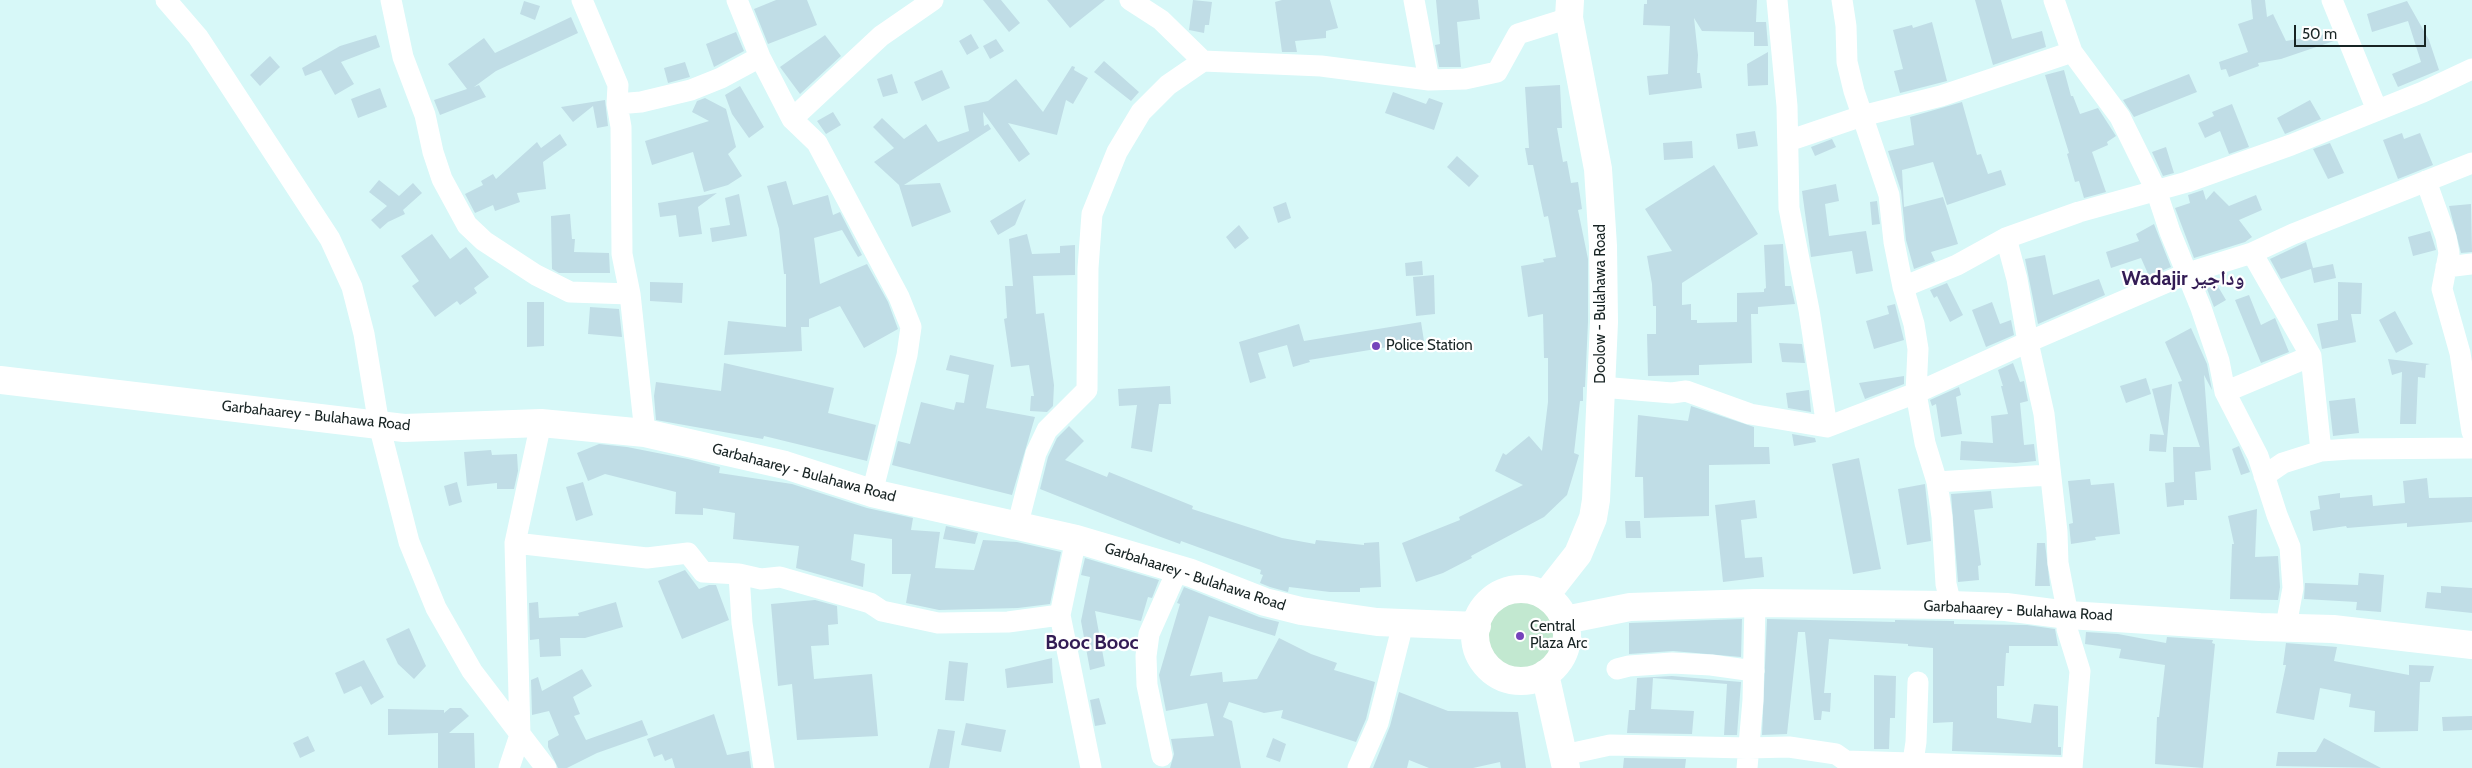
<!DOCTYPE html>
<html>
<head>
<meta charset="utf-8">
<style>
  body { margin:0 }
  #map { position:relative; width:2472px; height:768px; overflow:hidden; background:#d7f8f8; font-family:Cabin,sans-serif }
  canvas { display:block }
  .scale { position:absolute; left:2294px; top:25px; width:132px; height:22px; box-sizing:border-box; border:2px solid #182424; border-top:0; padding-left:6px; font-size:15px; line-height:18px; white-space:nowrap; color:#182424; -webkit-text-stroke:4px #fff; paint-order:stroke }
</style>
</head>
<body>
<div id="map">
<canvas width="2472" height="768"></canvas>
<div class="scale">50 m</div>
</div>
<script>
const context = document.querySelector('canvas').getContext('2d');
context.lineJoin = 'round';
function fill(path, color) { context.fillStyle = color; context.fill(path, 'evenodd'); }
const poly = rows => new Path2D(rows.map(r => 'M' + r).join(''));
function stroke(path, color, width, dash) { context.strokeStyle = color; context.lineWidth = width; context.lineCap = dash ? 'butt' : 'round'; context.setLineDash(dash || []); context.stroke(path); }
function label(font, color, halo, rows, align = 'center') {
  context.font = font + ' Cabin,"Noto Naskh Arabic",sans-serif'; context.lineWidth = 4.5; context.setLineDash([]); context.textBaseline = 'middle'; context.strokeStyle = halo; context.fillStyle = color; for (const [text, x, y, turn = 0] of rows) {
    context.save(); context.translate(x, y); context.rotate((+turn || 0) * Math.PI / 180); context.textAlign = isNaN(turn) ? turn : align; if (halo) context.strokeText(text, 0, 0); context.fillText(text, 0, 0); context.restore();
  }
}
fill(poly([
  '1486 635a34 34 0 1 1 68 0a34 34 0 1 1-68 0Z'
]), '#c2e8d0');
fill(poly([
  [776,0,807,0,817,25,768,44,754,9],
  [983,0,1001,0,1020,23,1009,32],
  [1047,0,1105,0,1070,28],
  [1193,0,1212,2,1209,25,1205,25,1204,33,1189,30],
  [1282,0,1330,0,1338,28,1326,31,1326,38,1295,41,1297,52,1282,52,1275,2],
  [1436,0,1478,0,1480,19,1457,22,1461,67,1439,67,1435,45,1440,44],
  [1647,0,1757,0,1756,22,1766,22,1768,46,1754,46,1754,32,1702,31,1694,18,1698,55,1697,73,1700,73,1702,88,1649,95,1647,76,1668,74,1670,26,1643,25,1644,4,1647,4],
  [1975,0,2001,0,2012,39,2042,31,2046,47,1993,65],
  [2251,0,2265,0,2267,17,2273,14,2286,41,2332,33,2334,41,2281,59,2258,63,2259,66,2229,77,2226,69,2221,70,2219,62,2248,52,2238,24,2253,19],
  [524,1,540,6,535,20,520,14],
  [2407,1,2429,40,2439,70,2398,87,2392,74,2421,62,2408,21,2372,32,2367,14],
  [571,17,578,33,496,71,474,87,479,85,486,97,440,115,434,100,467,89,448,64,484,38,495,53],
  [1932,22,1947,81,1900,93,1894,71,1903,69,1893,30,1912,25,1913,28],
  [736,32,744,51,714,67,706,44],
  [971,34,979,48,967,55,959,41],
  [376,35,380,47,341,62,354,84,335,95,321,70,305,76,302,68,340,46],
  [825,35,841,56,800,94,780,67],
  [996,39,1004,51,990,59,983,46],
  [1768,52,1768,85,1748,86,1747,64],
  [270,56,280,67,260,86,250,75],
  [1104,61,1139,92,1131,101,1094,72],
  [685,62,690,77,668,83,664,68],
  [1072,66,1075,67,1074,70,1088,78,1073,104,1066,100,1057,135,1008,123,1030,154,1019,162,983,112,984,126,988,124,991,129,904,185,940,183,951,212,912,227,899,185,874,162,894,148,873,127,882,118,904,139,926,124,938,142,969,131,964,106,988,101,1016,79,1043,112],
  [942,70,950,88,922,101,914,82],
  [2064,70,2071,96,2073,96,2080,114,2098,108,2116,136,2107,142,2108,145,2092,152,2106,192,2084,198,2079,181,2075,182,2067,154,2069,153,2045,75],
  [892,74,898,93,883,97,877,79],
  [2189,74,2197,92,2134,117,2123,100],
  [1560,85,1562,128,1557,128,1563,162,1567,161,1571,183,1578,182,1582,209,1578,210,1588,259,1588,322,1585,387,1583,387,1583,401,1580,401,1574,453,1579,455,1574,472,1567,495,1544,517,1471,556,1472,558,1443,573,1416,582,1402,543,1460,520,1459,517,1523,485,1495,471,1503,453,1506,455,1529,436,1542,451,1548,402,1548,358,1544,358,1543,314,1528,317,1521,266,1544,262,1543,259,1556,257,1548,216,1544,217,1533,165,1528,165,1525,148,1529,148,1525,87],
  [740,86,764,127,749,138,732,114,725,95],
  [380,88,387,107,358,118,351,99],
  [1393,92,1426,104,1429,98,1443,103,1434,130,1385,113],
  [705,98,726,109,736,147,728,154,742,176,728,185,704,192,693,152,652,165,645,141,709,121,692,112,697,101],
  [605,100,608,126,597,128,593,106,573,122,561,107],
  [2310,100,2321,119,2285,134,2277,118],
  [1962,102,1977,155,1981,154,1988,174,2001,170,2006,185,1947,205,1933,162,1902,170,1904,207,1943,197,1958,244,1931,252,1935,261,1914,269,1906,240,1901,191,1888,151,1914,145,1910,117],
  [2232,104,2249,147,2229,154,2220,131,2205,138,2198,123,2214,116,2212,112],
  [833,112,841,125,826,134,817,121],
  [1755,131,1758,146,1738,149,1736,134],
  [2402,133,2404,139,2420,133,2433,165,2398,179,2383,140],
  [560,134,567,145,543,162,546,189,517,193,520,202,495,211,493,205,475,213,465,194,483,185,481,181,493,174,496,179,537,142,541,148],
  [1832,139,1836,147,1815,156,1811,147],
  [1692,141,1693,158,1664,160,1663,143],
  [2330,143,2344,173,2328,179,2313,149],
  [2166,147,2174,173,2163,176,2152,152],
  [1457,156,1479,176,1469,187,1447,167],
  [1714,165,1758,234,1682,283,1682,305,1691,304,1691,320,1697,320,1697,323,1737,322,1737,293,1764,292,1764,289,1766,288,1764,245,1783,244,1785,286,1791,286,1795,304,1758,307,1758,314,1751,314,1752,363,1699,365,1699,375,1648,376,1647,334,1656,334,1656,306,1653,306,1652,284,1647,256,1672,251,1645,209],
  [379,180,399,196,413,183,422,193,403,210,405,214,388,222,380,229,371,220,387,206,369,192],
  [786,181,793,205,828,195,833,215,840,212,862,255,858,257,842,230,814,238,820,284,867,264,888,302,898,329,864,348,840,306,809,319,809,327,801,327,802,351,724,355,728,321,786,327,786,274,784,274,779,229,767,186],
  [1836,184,1839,201,1825,204,1829,236,1866,231,1873,271,1856,274,1852,251,1811,257,1802,191],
  [2203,190,2206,200,2214,191,2229,206,2256,195,2262,210,2239,220,2252,237,2245,242,2194,258,2175,208,2190,203,2188,195],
  [717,193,698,207,702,234,679,237,676,215,660,217,658,203],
  [739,194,747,236,712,242,710,228,730,225,725,198],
  [1026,199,1015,225,998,235,990,221],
  [1877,201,1880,224,1872,225,1870,202],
  [1286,202,1291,218,1278,223,1273,207],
  [2471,204,2472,252,2461,253,2449,206],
  [570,214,572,239,575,239,574,252,609,253,610,273,559,273,552,269,551,216],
  [2154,224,2171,267,2149,276,2141,258,2111,268,2106,252,2139,241,2136,234],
  [1239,225,1249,238,1235,249,1226,237],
  [2430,231,2436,250,2413,256,2408,237],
  [432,234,450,259,466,247,489,277,474,288,477,293,460,305,457,301,435,317,412,286,419,281,401,256],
  [1027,234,1032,254,1060,253,1060,246,1075,245,1075,275,1033,276,1036,314,1044,313,1054,385,1053,406,1047,412,1030,411,1031,396,1034,396,1029,365,1011,367,1004,319,1007,318,1005,286,1013,286,1009,239],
  [2306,242,2313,268,2333,264,2336,278,2314,283,2311,269,2281,279,2270,259],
  [2045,255,2053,295,2099,279,2105,295,2038,324,2025,259],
  [1422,261,1423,275,1406,276,1405,263],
  [1434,275,1435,314,1416,316,1413,277],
  [2213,278,2226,300,2214,307,2204,281],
  [650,282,683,283,682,303,650,301],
  [2338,282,2362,283,2361,314,2351,314,2356,342,2322,349,2317,324,2338,320],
  [1947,283,1963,315,1950,322,1937,296,1934,298,1930,290],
  [2249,295,2261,325,2275,318,2289,352,2261,363,2235,300],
  [527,302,544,302,544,346,527,347],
  [1992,302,2000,324,2011,320,2014,335,1986,347,1972,310],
  [1895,304,1904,340,1874,349,1866,321,1889,314,1887,306],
  [590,307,619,309,622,337,588,334],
  [2395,311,2413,344,2396,353,2379,320],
  [1421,322,1424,341,1309,360,1310,362,1293,367,1287,345,1258,353,1266,378,1250,383,1239,342,1299,324,1304,341],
  [2191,328,2207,364,2212,390,2204,375,2211,470,2195,472,2197,500,2184,500,2184,505,2167,507,2165,483,2174,482,2173,447,2200,447,2178,382,2182,381,2165,342],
  [1779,343,1802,344,1805,363,1782,362],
  [950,355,994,365,986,408,1035,417,1012,495,892,465,898,441,910,444,921,402,954,410,956,402,964,403,969,375,946,370],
  [2388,359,2430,364,2426,365,2425,378,2418,377,2416,424,2400,424,2402,372,2392,375],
  [724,363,834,388,828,413,876,425,867,461,764,436,763,439,656,420,654,396,656,382,721,391],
  [2013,363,2020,382,2024,381,2028,401,2020,403,2024,445,2034,444,2036,461,2016,463,1960,460,1961,441,1993,443,1991,416,2008,414,2001,386,2003,386,1998,370],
  [1904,376,1904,384,1865,399,1859,383],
  [2146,378,2151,394,2126,403,2120,386],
  [2172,384,2166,452,2149,451,2150,434,2164,435,2152,389],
  [1170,386,1171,404,1159,404,1152,452,1131,448,1137,405,1119,406,1118,389],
  [1959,387,1961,395,1956,397,1962,434,1941,437,1936,404,1932,406,1930,400],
  [1809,390,1811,412,1788,408,1786,393],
  [2355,398,2359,433,2333,436,2329,401],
  [1691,406,1754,427,1754,447,1769,447,1770,464,1709,465,1709,516,1644,518,1643,477,1635,477,1638,415,1688,421],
  [1069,426,1084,441,1065,460,1107,477,1109,472,1193,506,1192,509,1282,538,1315,544,1316,540,1364,545,1364,543,1379,542,1381,587,1360,588,1360,592,1330,592,1289,587,1288,592,1270,587,1260,583,1263,575,1260,574,1261,570,1181,541,1180,544,1158,536,1040,489,1048,457,1057,438],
  [1792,434,1815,438,1816,442,1794,446],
  [599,444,627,447,688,459,720,467,719,473,792,484,867,508,913,518,911,530,940,532,935,568,974,570,983,540,1017,542,1061,552,1050,604,1018,608,939,610,906,603,911,574,892,574,892,539,854,534,851,560,865,564,863,587,796,568,799,546,733,539,735,513,703,508,703,515,675,514,676,492,605,474,588,481,577,453],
  [2239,446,2250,472,2241,475,2232,449],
  [491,450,492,455,517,454,518,471,514,489,497,489,497,483,467,486,464,452],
  [1859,458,1881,569,1853,574,1832,464],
  [2427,478,2429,498,2472,497,2472,522,2407,527,2407,523,2347,528,2346,526,2313,531,2310,511,2320,509,2318,496,2340,493,2340,498,2372,495,2373,506,2405,503,2403,481],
  [2090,479,2091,485,2114,483,2120,534,2095,537,2096,540,2071,544,2069,524,2073,523,2068,481],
  [457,482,462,502,449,506,444,486],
  [583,482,593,515,576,521,566,487],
  [1925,484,1931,541,1907,545,1898,489],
  [1991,491,1993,508,1974,510,1981,565,1978,566,1979,580,1958,582,1951,494],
  [1755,500,1757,518,1741,520,1745,558,1762,557,1764,577,1723,582,1715,505],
  [2257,509,2255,557,2278,556,2280,587,2278,600,2230,599,2232,544,2234,544,2228,516],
  [1625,521,1640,521,1641,538,1626,538],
  [946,526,978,533,975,544,943,539],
  [2037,543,2045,543,2050,586,2035,586],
  [1085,558,1159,580,1152,598,1148,597,1141,621,1095,611,1105,666,1090,670,1081,621,1090,577,1081,575],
  [685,570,699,589,709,585,716,585,729,620,682,639,658,581],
  [2359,573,2384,575,2381,612,2356,610,2357,602,2304,599,2305,583,2358,585],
  [2441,586,2472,588,2472,613,2425,608,2427,592,2441,593],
  [1184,587,1259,617,1279,622,1275,636,1209,616,1190,676,1222,672,1223,682,1257,679,1279,638,1311,654,1337,663,1334,670,1375,682,1366,719,1356,742,1281,718,1283,710,1264,713,1229,702,1223,717,1232,721,1241,768,1170,768,1174,754,1171,739,1214,736,1207,703,1166,711,1159,675,1180,604,1177,603],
  [815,600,837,606,838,624,828,625,829,645,811,646,814,679,872,674,878,736,797,740,792,684,778,686,771,604],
  [538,602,539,618,579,616,578,613,616,602,623,627,585,638,560,638,561,656,540,657,539,639,530,640,529,603],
  [1742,619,1741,657,1673,651,1629,654,1629,623],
  [1767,619,1895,622,1895,620,1951,621,1954,621,1954,624,2027,625,2055,629,2058,646,2009,646,2009,653,2006,653,2004,686,1997,686,1997,718,2031,723,2034,704,2058,706,2058,747,2061,747,2061,755,1952,751,1953,722,1933,723,1933,648,1908,646,1908,644,1829,639,1824,693,1831,693,1830,712,1822,711,1821,720,1814,720,1805,632,1798,632,1787,734,1762,735],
  [409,628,426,666,414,679,398,664,386,639],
  [2086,632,2118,634,2166,643,2167,637,2213,640,2212,643,2215,644,2203,768,2155,764,2157,717,2159,717,2165,665,2119,658,2121,649,2085,644],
  [2286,643,2337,647,2334,661,2409,675,2409,665,2434,666,2430,682,2420,682,2418,731,2374,732,2375,711,2349,707,2351,694,2320,688,2314,720,2276,713,2286,665,2283,665],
  [1052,658,1053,683,1007,688,1005,669],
  [364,660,384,697,371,705,361,686,344,694,335,673],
  [949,661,968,663,964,701,945,700],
  [582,669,592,686,573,697,580,714,574,716,586,740,642,720,648,735,597,753,567,768,558,768,548,747,548,741,559,735,549,711,532,715,531,680,538,677,542,691],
  [1874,675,1896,676,1895,718,1890,718,1889,749,1874,749],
  [1672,676,1741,682,1737,735,1724,735,1727,684,1653,678,1651,709,1694,711,1692,734,1627,733,1629,710,1635,710,1637,678],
  [1399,692,1448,711,1518,712,1526,768,1501,768,1500,762,1473,768,1429,768,1409,760,1407,768,1373,768,1390,726],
  [1099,698,1106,724,1095,726,1090,700],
  [450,708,461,708,469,716,449,733,474,733,475,768,438,768,438,733,388,735,388,709,444,710,444,713],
  [714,714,727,755,749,751,751,768,675,768,672,758,665,761,662,754,654,757,647,739],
  [2472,716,2472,730,2443,731,2442,717],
  [966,723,1006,730,1001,752,961,745],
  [938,729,955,731,949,768,929,768],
  [308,736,315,751,300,758,293,743],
  [1273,738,1286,744,1280,762,1266,757],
  [2324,738,2381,768,2276,766,2278,752,2316,752],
  [1624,758,1686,759,1685,768,1623,768]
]), '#c0dde6');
stroke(poly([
  [166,0,198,37,330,239,352,287,364,334,379,425,409,542,436,608,472,671,546,768],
  [391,0,403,57,425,115,433,152,442,179,467,225,484,241,536,275,570,292,630,294],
  [582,0,618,85,617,104,621,127,622,254,630,294,645,433],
  [737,0,760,57,792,119,817,143,899,297,911,327,907,355,872,493],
  [1130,0,1161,20,1203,61],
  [1414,0,1429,80],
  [1777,0,1787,106,1789,208,1809,310,1827,427],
  [1842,0,1846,26,1847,62,1854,91,1889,195,1894,242,1903,287,1914,324,1918,349,1916,393,1925,443,1937,482,1942,517,1946,584,1951,605],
  [2054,0,2072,52,2120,117,2156,190,2170,232,2201,308,2219,361,2225,392,2258,456,2277,515,2290,547,2293,588,2286,626],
  [2332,0,2377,110],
  [617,104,641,102,691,90,721,78,760,57],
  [792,119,881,36,933,0],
  [1788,141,1862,116,1941,96,2072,52],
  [2426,181,2446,237,2449,253,2442,289,2460,353,2472,432],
  [2006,238,2017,279,2028,342,2044,414,2057,532,2058,563,2068,615,2067,629,2080,671,2072,768],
  [2252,253,2311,356,2321,451],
  [2446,267,2472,264],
  [1903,287,1957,265,2006,238,2079,212,2187,182,2291,145,2423,92,2472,69],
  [1601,387,1672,393,1686,391,1750,414,1827,427,1916,393,2028,342,2188,273,2252,253,2293,234,2472,163],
  [2225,392,2311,356],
  [2264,476,2283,463,2321,451,2350,449,2472,448],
  [1937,482,2049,475],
  [1017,527,1036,453,1047,430,1087,390,1088,268,1092,214,1117,152,1141,112,1168,85,1203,61,1321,66,1429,80,1465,79,1497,72,1518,34,1569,18],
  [1076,539,1060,615,1091,768],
  [515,543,647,558,688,553,703,572,739,574,742,623,764,768],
  [739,574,761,579,780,577,870,603,882,611,938,623,1008,622,1060,615],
  [1617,669,1629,666,1672,663,1711,665,1754,671],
  [1564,755,1610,745,1748,748,1789,747,1836,754,1846,761,2072,768],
  [1162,756,1147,685,1146,656,1149,634,1178,569],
  [509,768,520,735,515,543,541,423],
  [1358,768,1378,723,1403,624],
  [1747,768,1753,700,1755,603],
  [1912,768,1916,742,1918,682]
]), '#fff', 21);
stroke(poly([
  [0,380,404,428,541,423,645,433,785,465,872,493,1076,539,1191,573,1265,602,1301,611,1377,622,1477,626],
  '1475 635a46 46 0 1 1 92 0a46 46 0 1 1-92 0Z',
  [1545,596,1578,554,1593,518,1596,500,1604,322,1603,246,1598,169,1569,18,1570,0],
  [1565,620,1630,607,1755,603,1951,605,2006,607,2068,615,2260,627,2333,629,2472,645],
  [1545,674,1566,768]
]), '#fff', 28);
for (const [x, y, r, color] of [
  [1376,346,5,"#7543bb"],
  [1520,636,5,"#7543bb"]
]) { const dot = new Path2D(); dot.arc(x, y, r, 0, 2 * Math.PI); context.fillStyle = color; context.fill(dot); stroke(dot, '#fff', 2); }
label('15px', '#182424', '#fff', [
  ["Doolow - Bulahawa Road",1601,304,-90],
  ["Garbahaarey - Bulahawa Road",316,416,6],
  ["Garbahaarey - Bulahawa Road",804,473,15],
  ["Garbahaarey - Bulahawa Road",1195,577,18],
  ["Garbahaarey - Bulahawa Road",2018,611,3]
]);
label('15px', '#182424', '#fff', [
  ["Police Station",1386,346],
  ["Central",1530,627],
  ["Plaza Arc",1530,644]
], 'left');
label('bold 20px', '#331c55', '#fff', [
  ["Wadajir وداجير",2183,279],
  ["Booc Booc",1092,643]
]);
</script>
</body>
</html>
